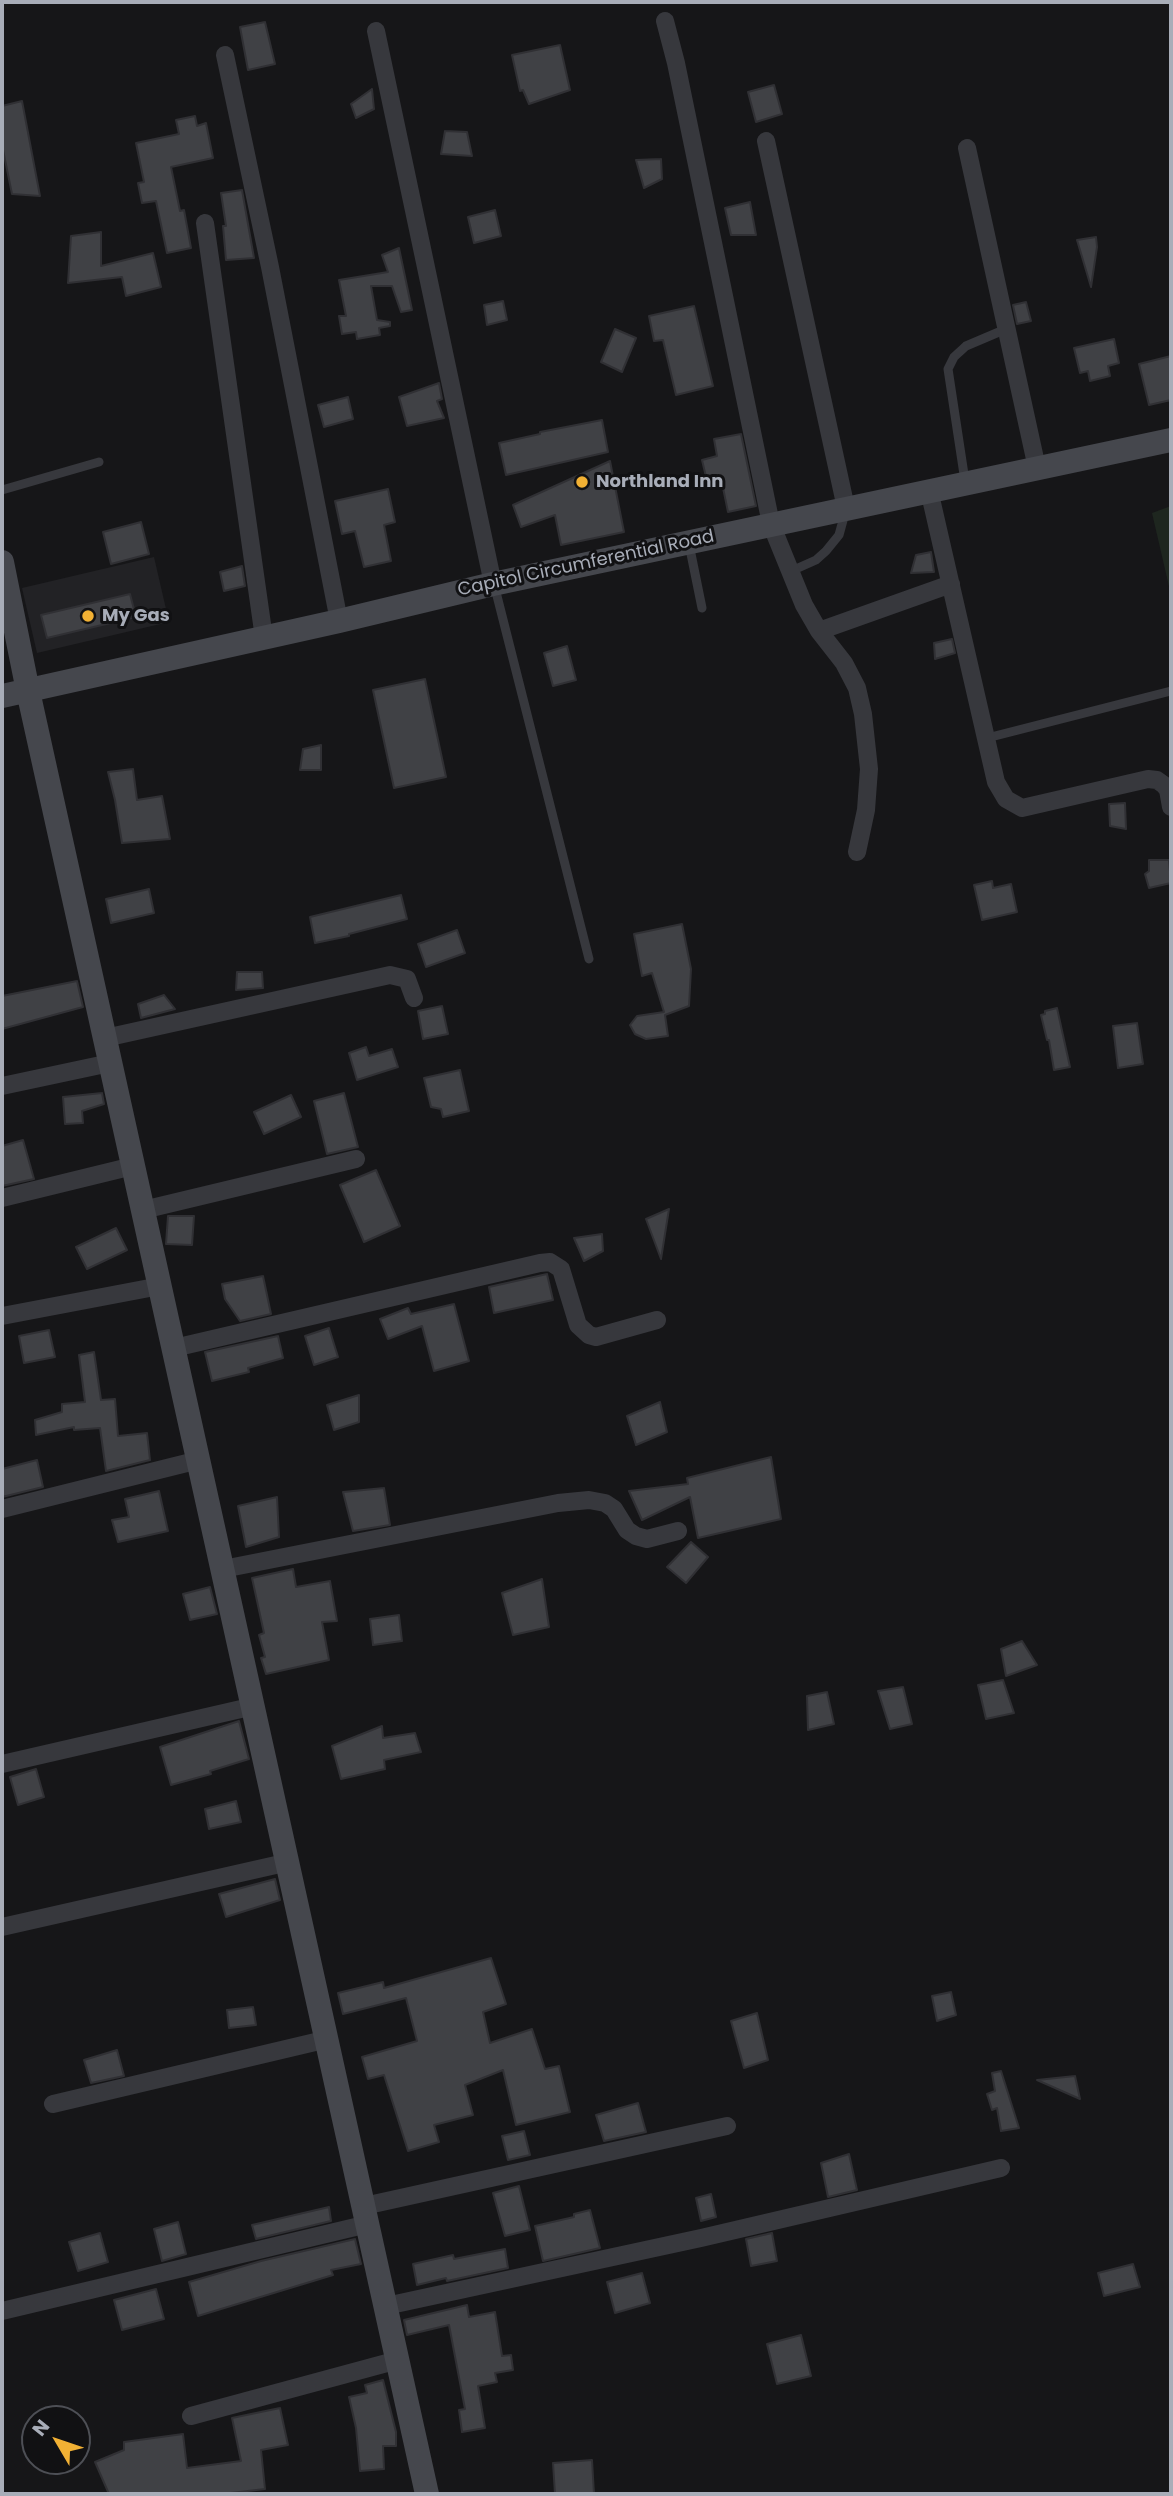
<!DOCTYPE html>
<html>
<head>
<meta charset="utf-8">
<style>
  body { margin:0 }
  #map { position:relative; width:1173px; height:2496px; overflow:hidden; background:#161618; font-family:Poppins,sans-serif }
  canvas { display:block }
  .frame { position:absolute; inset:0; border:4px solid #a8adb8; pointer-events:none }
  .north { position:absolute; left:21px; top:2405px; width:70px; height:70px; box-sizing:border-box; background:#111113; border:2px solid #4d4f55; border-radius:50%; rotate:309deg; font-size:19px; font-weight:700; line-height:28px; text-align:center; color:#a8adb8 }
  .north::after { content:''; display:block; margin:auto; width:24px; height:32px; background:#f2b134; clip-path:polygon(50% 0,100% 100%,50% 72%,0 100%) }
</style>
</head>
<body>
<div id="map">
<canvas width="1173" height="2496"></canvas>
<div class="frame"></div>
<div class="north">N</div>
</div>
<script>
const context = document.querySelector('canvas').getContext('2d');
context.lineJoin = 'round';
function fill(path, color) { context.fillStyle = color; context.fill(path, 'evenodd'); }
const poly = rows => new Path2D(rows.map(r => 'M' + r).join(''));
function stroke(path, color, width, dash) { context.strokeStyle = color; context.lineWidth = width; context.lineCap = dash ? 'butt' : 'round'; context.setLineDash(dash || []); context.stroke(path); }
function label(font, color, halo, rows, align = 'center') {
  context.font = font + ' Poppins,sans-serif'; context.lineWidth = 6; context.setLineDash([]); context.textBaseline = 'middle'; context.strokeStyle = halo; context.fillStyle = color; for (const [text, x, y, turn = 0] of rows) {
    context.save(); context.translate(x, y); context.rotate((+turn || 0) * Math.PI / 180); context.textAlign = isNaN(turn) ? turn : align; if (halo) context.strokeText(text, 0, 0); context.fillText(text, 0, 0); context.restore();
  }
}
fill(poly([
  [154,557,169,622,37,653,22,588]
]), '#222225');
fill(poly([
  [1171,506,1171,595,1152,513]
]), '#1e261f');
const building = poly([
  [265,22,275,64,248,70,240,27,265,22],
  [560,45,570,90,529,104,523,90,520,91,512,55,560,45],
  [774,85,782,114,756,122,748,92,774,85],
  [372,89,374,109,356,118,351,104,372,89],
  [22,101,40,196,12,194,2,145,2,106,22,101],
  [195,116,197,126,206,123,213,158,171,167,180,211,184,210,191,248,167,253,156,201,142,203,138,183,144,182,136,143,179,134,176,120,195,116],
  [445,131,467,132,472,156,441,154,445,131],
  [661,159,662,179,644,188,636,160,661,159],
  [242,190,254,258,226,260,223,226,226,226,221,193,242,190],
  [750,202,756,235,731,235,725,208,750,202],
  [495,210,501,236,474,243,468,217,495,210],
  [101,232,101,266,153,253,161,287,126,296,122,277,68,283,71,236,101,232],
  [1096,237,1097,247,1091,287,1077,240,1096,237],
  [399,248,412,310,401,312,392,286,371,286,377,320,390,322,390,326,379,328,380,335,357,339,356,332,342,334,339,316,346,316,339,280,388,272,382,255,399,248],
  [503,301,507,320,487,325,484,305,503,301],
  [1026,302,1031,321,1017,324,1013,305,1026,302],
  [694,306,713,386,676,395,663,340,654,341,649,316,694,306],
  [615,329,636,338,622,372,601,362,615,329],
  [1114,339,1119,363,1108,366,1110,376,1090,381,1088,371,1080,373,1074,348,1114,339],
  [1171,356,1171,400,1149,405,1139,364,1171,356],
  [439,383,442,399,437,401,444,418,407,426,399,397,439,383],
  [348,397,353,419,324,427,318,405,348,397],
  [602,420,608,452,506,475,499,443,540,434,540,432,602,420],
  [741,434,756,506,728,512,721,478,707,481,702,460,717,456,714,439,741,434],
  [610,461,624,532,561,545,555,515,521,527,513,505,610,461],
  [388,489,395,522,384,525,391,561,364,567,355,531,342,534,335,501,388,489],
  [141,522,149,554,111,564,103,532,141,522],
  [931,552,934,572,911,573,916,555,931,552],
  [242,566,245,586,224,591,220,572,242,566],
  [130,594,136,617,47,638,41,615,130,594],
  [952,639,955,653,935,659,934,643,952,639],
  [567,646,576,680,553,686,544,653,567,646],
  [425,679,446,777,394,788,373,690,425,679],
  [321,745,321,770,300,770,303,749,321,745],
  [133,769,137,800,162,796,170,839,122,843,115,800,108,772,133,769],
  [1125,803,1126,829,1110,826,1109,804,1125,803],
  [1149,860,1169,860,1171,883,1149,888,1145,874,1149,871,1149,860],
  [992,881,993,888,1011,884,1017,912,982,920,974,885,992,881],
  [149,889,154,913,111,923,106,899,149,889],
  [401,895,407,919,349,934,349,936,315,943,310,917,401,895],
  [682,924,691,969,689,1006,665,1015,668,1036,646,1039,635,1034,630,1025,637,1016,664,1012,652,973,642,976,634,934,682,924],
  [457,930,465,953,426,967,418,944,457,930],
  [237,972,262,972,263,988,236,990,237,972],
  [77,981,83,1007,2,1029,2,996,77,981],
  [164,995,175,1009,141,1018,138,1004,164,995],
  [442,1006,448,1034,423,1039,418,1011,442,1006],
  [1057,1008,1070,1067,1054,1070,1049,1040,1047,1040,1041,1015,1045,1014,1045,1011,1057,1008],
  [1137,1023,1143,1064,1118,1068,1113,1026,1137,1023],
  [366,1047,369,1056,392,1049,398,1067,357,1080,349,1053,366,1047],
  [460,1070,469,1111,443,1117,441,1109,431,1107,424,1078,460,1070],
  [102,1093,104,1104,82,1111,83,1123,65,1124,63,1097,102,1093],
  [344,1093,358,1147,327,1154,314,1101,344,1093],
  [291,1095,301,1117,264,1134,254,1112,291,1095],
  [23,1140,34,1179,2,1186,2,1146,23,1140],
  [376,1170,400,1226,364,1242,340,1185,376,1170],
  [669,1209,661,1259,646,1219,669,1209],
  [168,1216,194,1216,192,1245,166,1244,168,1216],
  [116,1228,127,1250,87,1269,76,1247,116,1228],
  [602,1234,603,1251,584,1261,574,1238,602,1234],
  [547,1274,553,1300,494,1313,489,1287,547,1274],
  [263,1276,271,1314,240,1321,225,1299,222,1284,263,1276],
  [454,1304,469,1361,434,1371,422,1326,388,1339,380,1319,408,1308,411,1314,454,1304],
  [329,1328,338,1357,314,1365,305,1336,329,1328],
  [49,1330,55,1357,24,1363,19,1336,49,1330],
  [278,1336,283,1358,248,1368,249,1372,212,1381,205,1352,278,1336],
  [94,1352,101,1400,115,1399,118,1436,147,1433,150,1460,106,1471,100,1428,74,1430,74,1427,36,1435,35,1420,62,1412,62,1404,85,1402,79,1355,94,1352],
  [359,1395,359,1422,334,1430,327,1405,359,1395],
  [660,1402,667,1432,636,1445,627,1416,660,1402],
  [771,1457,781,1519,698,1538,690,1497,642,1520,629,1491,688,1484,687,1478,771,1457],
  [37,1460,43,1487,2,1497,2,1469,37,1460],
  [384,1488,390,1525,353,1531,343,1492,384,1488],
  [159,1491,168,1531,118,1542,112,1520,129,1517,125,1499,159,1491],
  [277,1497,279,1537,246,1547,238,1506,277,1497],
  [691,1542,708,1557,686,1583,667,1567,691,1542],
  [293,1569,296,1587,330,1581,337,1621,322,1622,329,1660,266,1674,261,1658,265,1657,259,1635,264,1633,252,1578,293,1569],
  [542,1579,549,1627,513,1635,502,1593,542,1579],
  [210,1587,217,1614,190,1620,183,1594,210,1587],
  [399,1615,402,1641,373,1645,370,1619,399,1615],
  [1022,1641,1037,1665,1006,1676,1001,1649,1022,1641],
  [1003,1680,1014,1713,986,1719,978,1685,1003,1680],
  [903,1687,912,1724,890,1729,878,1691,903,1687],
  [827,1692,834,1724,808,1730,807,1696,827,1692],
  [239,1721,249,1759,210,1771,211,1774,171,1785,160,1747,239,1721],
  [382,1726,383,1738,415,1733,421,1752,384,1760,385,1769,341,1779,332,1746,382,1726],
  [36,1769,44,1797,18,1805,10,1777,36,1769],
  [236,1801,241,1822,209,1829,205,1809,236,1801],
  [275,1879,280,1900,226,1917,219,1894,275,1879],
  [491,1958,506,2004,483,2012,490,2043,532,2029,545,2069,559,2066,570,2112,516,2125,503,2070,465,2085,473,2115,434,2125,439,2142,408,2151,384,2075,368,2079,362,2057,417,2041,406,1998,343,2014,338,1993,383,1982,384,1988,491,1958],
  [951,1992,956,2015,937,2021,932,1996,951,1992],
  [253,2007,256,2025,229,2028,227,2010,253,2007],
  [757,2013,768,2060,744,2068,731,2021,757,2013],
  [117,2050,124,2076,91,2083,84,2060,117,2050],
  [1001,2071,1019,2128,1001,2131,997,2108,992,2110,987,2094,995,2091,992,2073,1001,2071],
  [1075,2076,1080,2099,1037,2080,1075,2076],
  [638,2103,646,2132,604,2141,596,2115,638,2103],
  [524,2131,530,2155,508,2160,502,2136,524,2131],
  [849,2154,857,2190,828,2197,821,2163,849,2154],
  [519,2186,530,2230,505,2236,493,2193,519,2186],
  [711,2194,716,2217,701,2221,696,2198,711,2194],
  [329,2207,331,2221,256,2239,252,2225,329,2207],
  [590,2210,600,2248,543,2261,535,2226,574,2217,574,2214,590,2210],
  [178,2222,186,2254,162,2261,154,2229,178,2222],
  [100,2233,108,2262,78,2271,69,2242,100,2233],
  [772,2233,777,2261,751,2266,746,2239,772,2233],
  [355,2239,361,2264,331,2270,333,2275,198,2316,189,2282,261,2261,355,2239],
  [505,2249,508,2268,447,2281,446,2278,417,2285,413,2264,453,2255,454,2259,505,2249],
  [1133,2264,1140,2287,1104,2296,1098,2273,1133,2264],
  [642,2273,650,2303,615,2313,607,2282,642,2273],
  [156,2289,164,2319,122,2330,114,2300,156,2289],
  [467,2305,469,2317,495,2312,502,2356,511,2355,513,2370,495,2373,497,2382,478,2386,485,2428,462,2432,459,2410,465,2409,449,2325,407,2335,404,2320,467,2305],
  [801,2335,811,2376,777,2384,767,2344,801,2335],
  [383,2380,396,2432,396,2446,383,2446,384,2469,360,2471,356,2428,349,2397,367,2393,365,2385,383,2380],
  [280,2408,288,2445,261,2450,265,2489,222,2494,109,2494,95,2462,124,2450,124,2442,183,2434,187,2468,241,2461,232,2418,280,2408],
  [592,2460,594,2494,555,2494,553,2463,592,2460]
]);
fill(building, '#404145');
stroke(building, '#303034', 2);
stroke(poly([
  [965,481,948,369,954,357,966,346,1006,329],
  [2,490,99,462],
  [689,544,702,608],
  [789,572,816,560,826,551,839,535,845,513],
  [494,584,589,959],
  [987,738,1171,691]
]), '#37383d', 9);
stroke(poly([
  [665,21,676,63,771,524,804,605,819,631],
  [376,31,493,584],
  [225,55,270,267,339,621],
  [766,141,846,508],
  [967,148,1037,468],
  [205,223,264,638],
  [929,490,996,782,1006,799,1022,808,1148,779,1157,780,1164,785,1168,790,1171,807],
  [857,852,866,810,869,769,863,714,857,688,844,663,819,631,951,584],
  [105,1038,390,975,407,979,414,998],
  [2,1086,110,1063],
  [2,1198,133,1166],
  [143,1210,356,1159],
  [2,1316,160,1286],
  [174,1348,540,1263,550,1262,561,1269,578,1325,589,1335,596,1337,657,1320],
  [2,1509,199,1460],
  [223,1569,558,1503,589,1500,605,1503,614,1509,627,1530,636,1536,647,1539,678,1531],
  [2,1764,254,1706],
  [2,1927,289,1862],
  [53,2104,328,2039],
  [364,2206,727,2126],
  [386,2306,701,2238,1001,2168],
  [2,2311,368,2224],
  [191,2416,398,2360]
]), '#37383d', 18);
stroke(poly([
  [2,562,28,691,427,2494],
  [2,696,339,621,493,584,1171,440]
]), '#45474d', 24);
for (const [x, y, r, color] of [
  [582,482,7,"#f2b134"],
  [88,616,7,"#f2b134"]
]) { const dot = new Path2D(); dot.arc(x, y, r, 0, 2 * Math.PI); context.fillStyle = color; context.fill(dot); stroke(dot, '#111113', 2.5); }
label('bold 18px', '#a8adb8', '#111113', [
  ["Northland Inn",596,482],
  ["My Gas",102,616]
], 'left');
label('18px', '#a8adb8', '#111113', [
  ["Capitol Circumferential Road",586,564,-12]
]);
</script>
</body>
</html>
